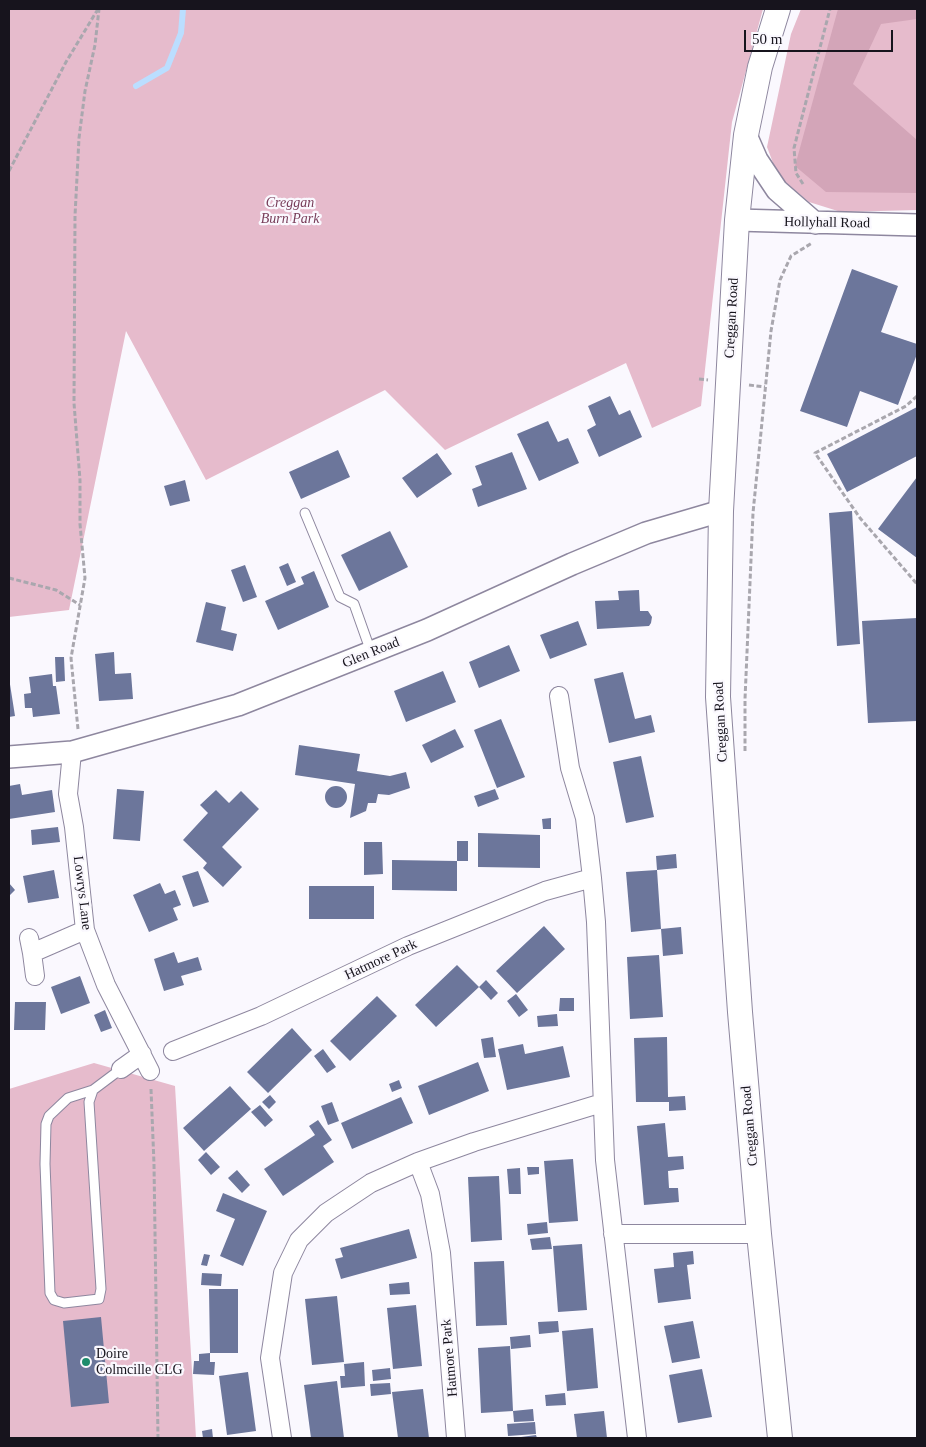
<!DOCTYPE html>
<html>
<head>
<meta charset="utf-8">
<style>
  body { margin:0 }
  #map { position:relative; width:926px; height:1447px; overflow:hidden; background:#faf8fe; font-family:"Times New Roman",serif }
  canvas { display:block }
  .frame { position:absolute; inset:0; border:10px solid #17141d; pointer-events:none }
  .scale { position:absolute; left:744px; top:30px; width:149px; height:22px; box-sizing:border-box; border:2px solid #17141d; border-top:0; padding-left:6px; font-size:15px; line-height:18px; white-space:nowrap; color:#17141d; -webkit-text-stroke:4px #faf8fe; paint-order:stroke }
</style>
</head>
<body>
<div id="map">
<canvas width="926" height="1447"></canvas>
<div class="frame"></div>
<div class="scale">50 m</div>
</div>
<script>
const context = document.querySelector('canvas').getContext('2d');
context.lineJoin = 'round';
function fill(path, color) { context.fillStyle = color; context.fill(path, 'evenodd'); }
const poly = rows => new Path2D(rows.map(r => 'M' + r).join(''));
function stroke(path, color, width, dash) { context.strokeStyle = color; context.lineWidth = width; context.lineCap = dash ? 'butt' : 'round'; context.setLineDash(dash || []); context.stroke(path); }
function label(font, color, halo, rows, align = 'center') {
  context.font = font + ' "Times New Roman",serif'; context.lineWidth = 4.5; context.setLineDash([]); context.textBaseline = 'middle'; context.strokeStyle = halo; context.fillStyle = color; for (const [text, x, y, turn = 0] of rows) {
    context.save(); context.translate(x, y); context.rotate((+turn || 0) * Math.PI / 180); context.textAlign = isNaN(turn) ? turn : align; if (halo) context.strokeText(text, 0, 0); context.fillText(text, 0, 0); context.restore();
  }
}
fill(poly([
  [9,9,763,9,732,122,701,406,652,428,626,363,445,450,385,390,206,480,126,331,69,610,9,617],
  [801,9,917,9,917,210,841,212,809,202,778,176,767,147,791,34],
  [94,1063,175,1086,196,1438,9,1438,9,1089]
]), '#e6bbcc');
fill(poly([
  [838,9,917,9,917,19,881,24,853,84,917,140,917,193,826,192,795,166]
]), '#d3a5b8');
stroke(poly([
  [136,86,167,68,181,33,183,9]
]), '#bbdeff', 6);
fill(poly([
  [852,269,898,286,881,332,917,344,917,354,898,405,860,391,847,427,800,411],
  [610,396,619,415,630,410,642,437,599,457,587,430,596,425,588,406],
  [917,407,917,456,847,492,827,454],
  [548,421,558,442,568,438,579,463,539,481,517,434],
  [338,450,350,477,301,499,289,472],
  [512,452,527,489,478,507,472,489,482,485,475,466],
  [437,453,452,474,417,498,402,478],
  [917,477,917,558,878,529],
  [185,480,190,501,170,506,164,486],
  [852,511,860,644,837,646,829,513],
  [390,531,408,567,359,591,341,555],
  [288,563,296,582,287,586,279,567],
  [245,565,257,597,243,602,231,570],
  [314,571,329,607,278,630,265,601,304,584,301,577],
  [639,590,640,611,648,611,652,617,651,623,649,626,597,629,595,601,619,600,618,591],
  [206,602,226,607,221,630,237,634,233,651,196,642],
  [917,618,917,721,868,723,862,621],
  [578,621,587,645,550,659,540,635],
  [509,645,520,671,479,688,469,662],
  [114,652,115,674,131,673,133,699,99,701,95,654],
  [55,657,64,657,65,681,56,682],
  [443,671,456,702,406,722,394,691],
  [623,672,635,719,651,715,655,732,609,743,594,679],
  [52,674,53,686,56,686,60,714,33,717,32,708,25,708,24,694,31,693,29,677],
  [9,678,15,716,9,717],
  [501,719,525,777,497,788,474,730],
  [455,729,464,747,431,763,422,745],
  [299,745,360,754,357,771,390,776,406,772,410,788,389,795,378,794,376,803,368,803,366,811,350,818,355,784,295,775],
  [641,756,654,817,626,823,613,762],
  [20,784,22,795,52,790,55,812,9,819,9,786],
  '325 797a11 11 0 1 1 22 0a11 11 0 1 1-22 0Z',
  [117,789,144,791,140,841,113,839],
  [495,789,499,799,478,807,474,796],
  [216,790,229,803,241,791,259,809,222,847,242,867,223,887,203,868,207,863,183,840,208,813,200,805],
  [551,818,551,829,543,829,542,819],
  [58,827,60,842,32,845,31,830],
  [478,833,540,835,540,868,478,867],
  [457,841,468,841,468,861,457,861,457,891,392,890,392,860,457,861],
  [364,842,382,842,383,874,364,875],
  [676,854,677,868,657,870,656,856],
  [54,870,59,898,28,903,23,876],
  [657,870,661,929,631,932,626,872],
  [198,871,209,902,193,907,182,876],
  [9,883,15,890,9,896],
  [160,883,165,894,175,890,181,905,173,908,178,920,149,932,133,895],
  [309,886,374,886,374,919,309,919],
  [544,926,565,949,517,993,496,971],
  [681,927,683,954,663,956,661,929],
  [174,952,178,963,198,957,202,970,181,976,184,985,164,991,154,959],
  [659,955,663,1017,630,1019,627,957],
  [457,965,479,987,436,1027,415,1005],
  [80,976,90,1003,61,1014,51,987],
  [486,980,498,993,491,1000,479,987],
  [516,994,528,1010,519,1017,507,1001],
  [377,996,397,1016,350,1061,330,1041],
  [560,998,574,998,574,1011,559,1011],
  [15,1002,46,1002,45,1030,14,1030],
  [105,1010,112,1028,101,1032,94,1015],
  [557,1014,558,1026,538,1027,537,1016],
  [292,1028,312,1050,268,1093,247,1072],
  [493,1037,496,1057,484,1058,481,1039],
  [667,1037,668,1097,685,1096,686,1110,669,1111,669,1102,636,1102,634,1038],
  [523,1044,525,1054,563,1046,570,1077,507,1090,498,1049],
  [323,1049,336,1067,327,1073,314,1056],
  [478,1062,489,1091,429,1115,418,1086],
  [399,1080,402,1088,392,1092,389,1084],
  [230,1086,251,1109,204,1151,183,1128],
  [270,1095,276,1102,269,1109,262,1102],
  [401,1097,413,1123,352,1149,341,1123],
  [332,1102,339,1121,328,1125,321,1106],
  [260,1105,273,1120,265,1127,251,1112],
  [318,1120,332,1140,323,1146,334,1162,283,1196,264,1169,315,1135,309,1126],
  [665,1123,668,1157,683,1156,684,1169,668,1171,669,1188,678,1188,679,1202,644,1205,637,1126],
  [206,1152,220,1167,211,1175,198,1160],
  [573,1159,578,1221,549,1223,544,1161],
  [527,1167,539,1167,539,1174,528,1175],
  [520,1168,521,1194,509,1194,507,1169],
  [237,1170,250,1185,242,1193,228,1178],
  [499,1176,502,1240,471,1242,468,1177],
  [223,1193,267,1211,243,1266,220,1256,235,1219,216,1211],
  [547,1222,548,1233,528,1235,527,1224],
  [409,1229,417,1258,341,1279,335,1259,343,1257,340,1248],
  [550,1237,552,1249,532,1250,530,1239],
  [582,1244,587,1310,558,1312,553,1246],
  [693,1251,694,1264,687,1265,691,1299,658,1303,654,1269,674,1267,673,1253],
  [204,1254,210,1255,207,1266,201,1265],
  [504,1261,507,1325,476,1326,474,1262],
  [202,1273,222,1274,221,1286,201,1285],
  [409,1282,410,1294,390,1295,389,1284],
  [209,1289,238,1289,238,1353,210,1353],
  [337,1296,344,1362,312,1365,305,1299],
  [416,1305,422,1366,393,1369,387,1308],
  [101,1317,109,1403,71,1407,63,1321],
  [558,1321,559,1332,539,1334,538,1322],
  [693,1321,700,1358,672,1363,664,1326],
  [593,1328,598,1388,567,1391,562,1331],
  [530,1335,531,1347,511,1349,510,1337],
  [510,1346,513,1411,481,1413,478,1348],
  [210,1353,210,1362,215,1362,214,1375,193,1374,194,1361,199,1361,199,1354],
  [364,1362,365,1386,341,1388,340,1376,345,1376,344,1364],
  [390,1368,391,1379,373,1381,372,1370],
  [702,1369,712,1417,678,1423,669,1375],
  [248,1372,256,1431,227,1435,219,1376],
  [337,1381,344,1438,311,1438,304,1385],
  [390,1383,391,1394,371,1396,370,1384],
  [423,1389,429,1438,398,1438,392,1392],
  [565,1393,566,1405,546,1406,545,1395],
  [533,1409,534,1421,514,1422,513,1411],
  [604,1411,607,1438,577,1438,574,1414],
  [535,1422,536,1434,508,1436,507,1424],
  [212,1429,213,1438,203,1438,202,1431],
  [536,1435,537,1438,521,1438,521,1437]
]), '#6c769b');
const service = poly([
  [305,513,340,597,354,604,371,652],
  [93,1090,89,1102,101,1289,99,1299,64,1303,54,1300,50,1293,45,1164,46,1124,49,1116,68,1098,93,1090,121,1069]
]);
const minor = poly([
  [559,696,570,768,585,818,592,878,596,922,605,1160,637,1438],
  [72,752,68,794,74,827,85,930,106,985,150,1071],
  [29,938,32,953],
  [35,976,32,953,85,930],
  [173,1051,261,1016,408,946,545,891,592,878],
  [121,1069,142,1054],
  [418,1162,430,1194,441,1253,456,1438],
  [613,1234,759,1234],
  [282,1438,270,1358,283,1273,299,1240,326,1213,371,1183,418,1162,474,1142,602,1103]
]);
const tertiary = poly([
  [746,135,757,160,777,190,815,223],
  [737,220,917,225],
  [9,757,72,752,238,705,427,630,572,564,646,533,721,511]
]);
const secondary = poly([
  [778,9,760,67,746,135,737,220,721,511,718,697,740,1012,759,1234,780,1438]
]);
stroke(service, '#8e879f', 11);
stroke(minor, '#8e879f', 20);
stroke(tertiary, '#8e879f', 24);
stroke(secondary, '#8e879f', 26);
stroke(poly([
  [9,171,66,62,98,9],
  [803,184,796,173,794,148,830,9],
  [699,379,708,380],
  [749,385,765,387],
  [917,396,906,406,815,453,860,518,917,584],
  [9,578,56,590,80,605],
  [78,729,71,658,85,578,80,524,80,480,74,403,75,216,79,138,85,91,95,45,99,9],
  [745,751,745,699,753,513,771,331,780,280,791,256,812,243],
  [151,1089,154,1164,158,1438]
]), '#a9a7ae', 3, [5, 2.5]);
stroke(service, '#fff', 9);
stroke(minor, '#fff', 18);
stroke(tertiary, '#fff', 21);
stroke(secondary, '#fff', 24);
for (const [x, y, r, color] of [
  [86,1362,5,"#1d8c6c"]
]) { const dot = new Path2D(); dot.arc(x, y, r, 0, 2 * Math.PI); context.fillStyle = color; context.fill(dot); stroke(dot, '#faf8fe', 2); }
label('italic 14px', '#783d59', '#faf8fe', [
  ["Creggan",290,203],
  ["Burn Park",290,219]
]);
label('14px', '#17141d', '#faf8fe', [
  ["Hollyhall Road",827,223,1],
  ["Creggan Road",732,318,-87],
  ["Glen Road",371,653,-22],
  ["Creggan Road",721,722,-93],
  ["Lowrys Lane",82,893,83],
  ["Hatmore Park",381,960,-25],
  ["Creggan Road",750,1126,-95],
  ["Hatmore Park",450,1358,-95]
]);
label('14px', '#17141d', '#faf8fe', [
  ["Doire",96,1354],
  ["Colmcille CLG",96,1370]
], 'left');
</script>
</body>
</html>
